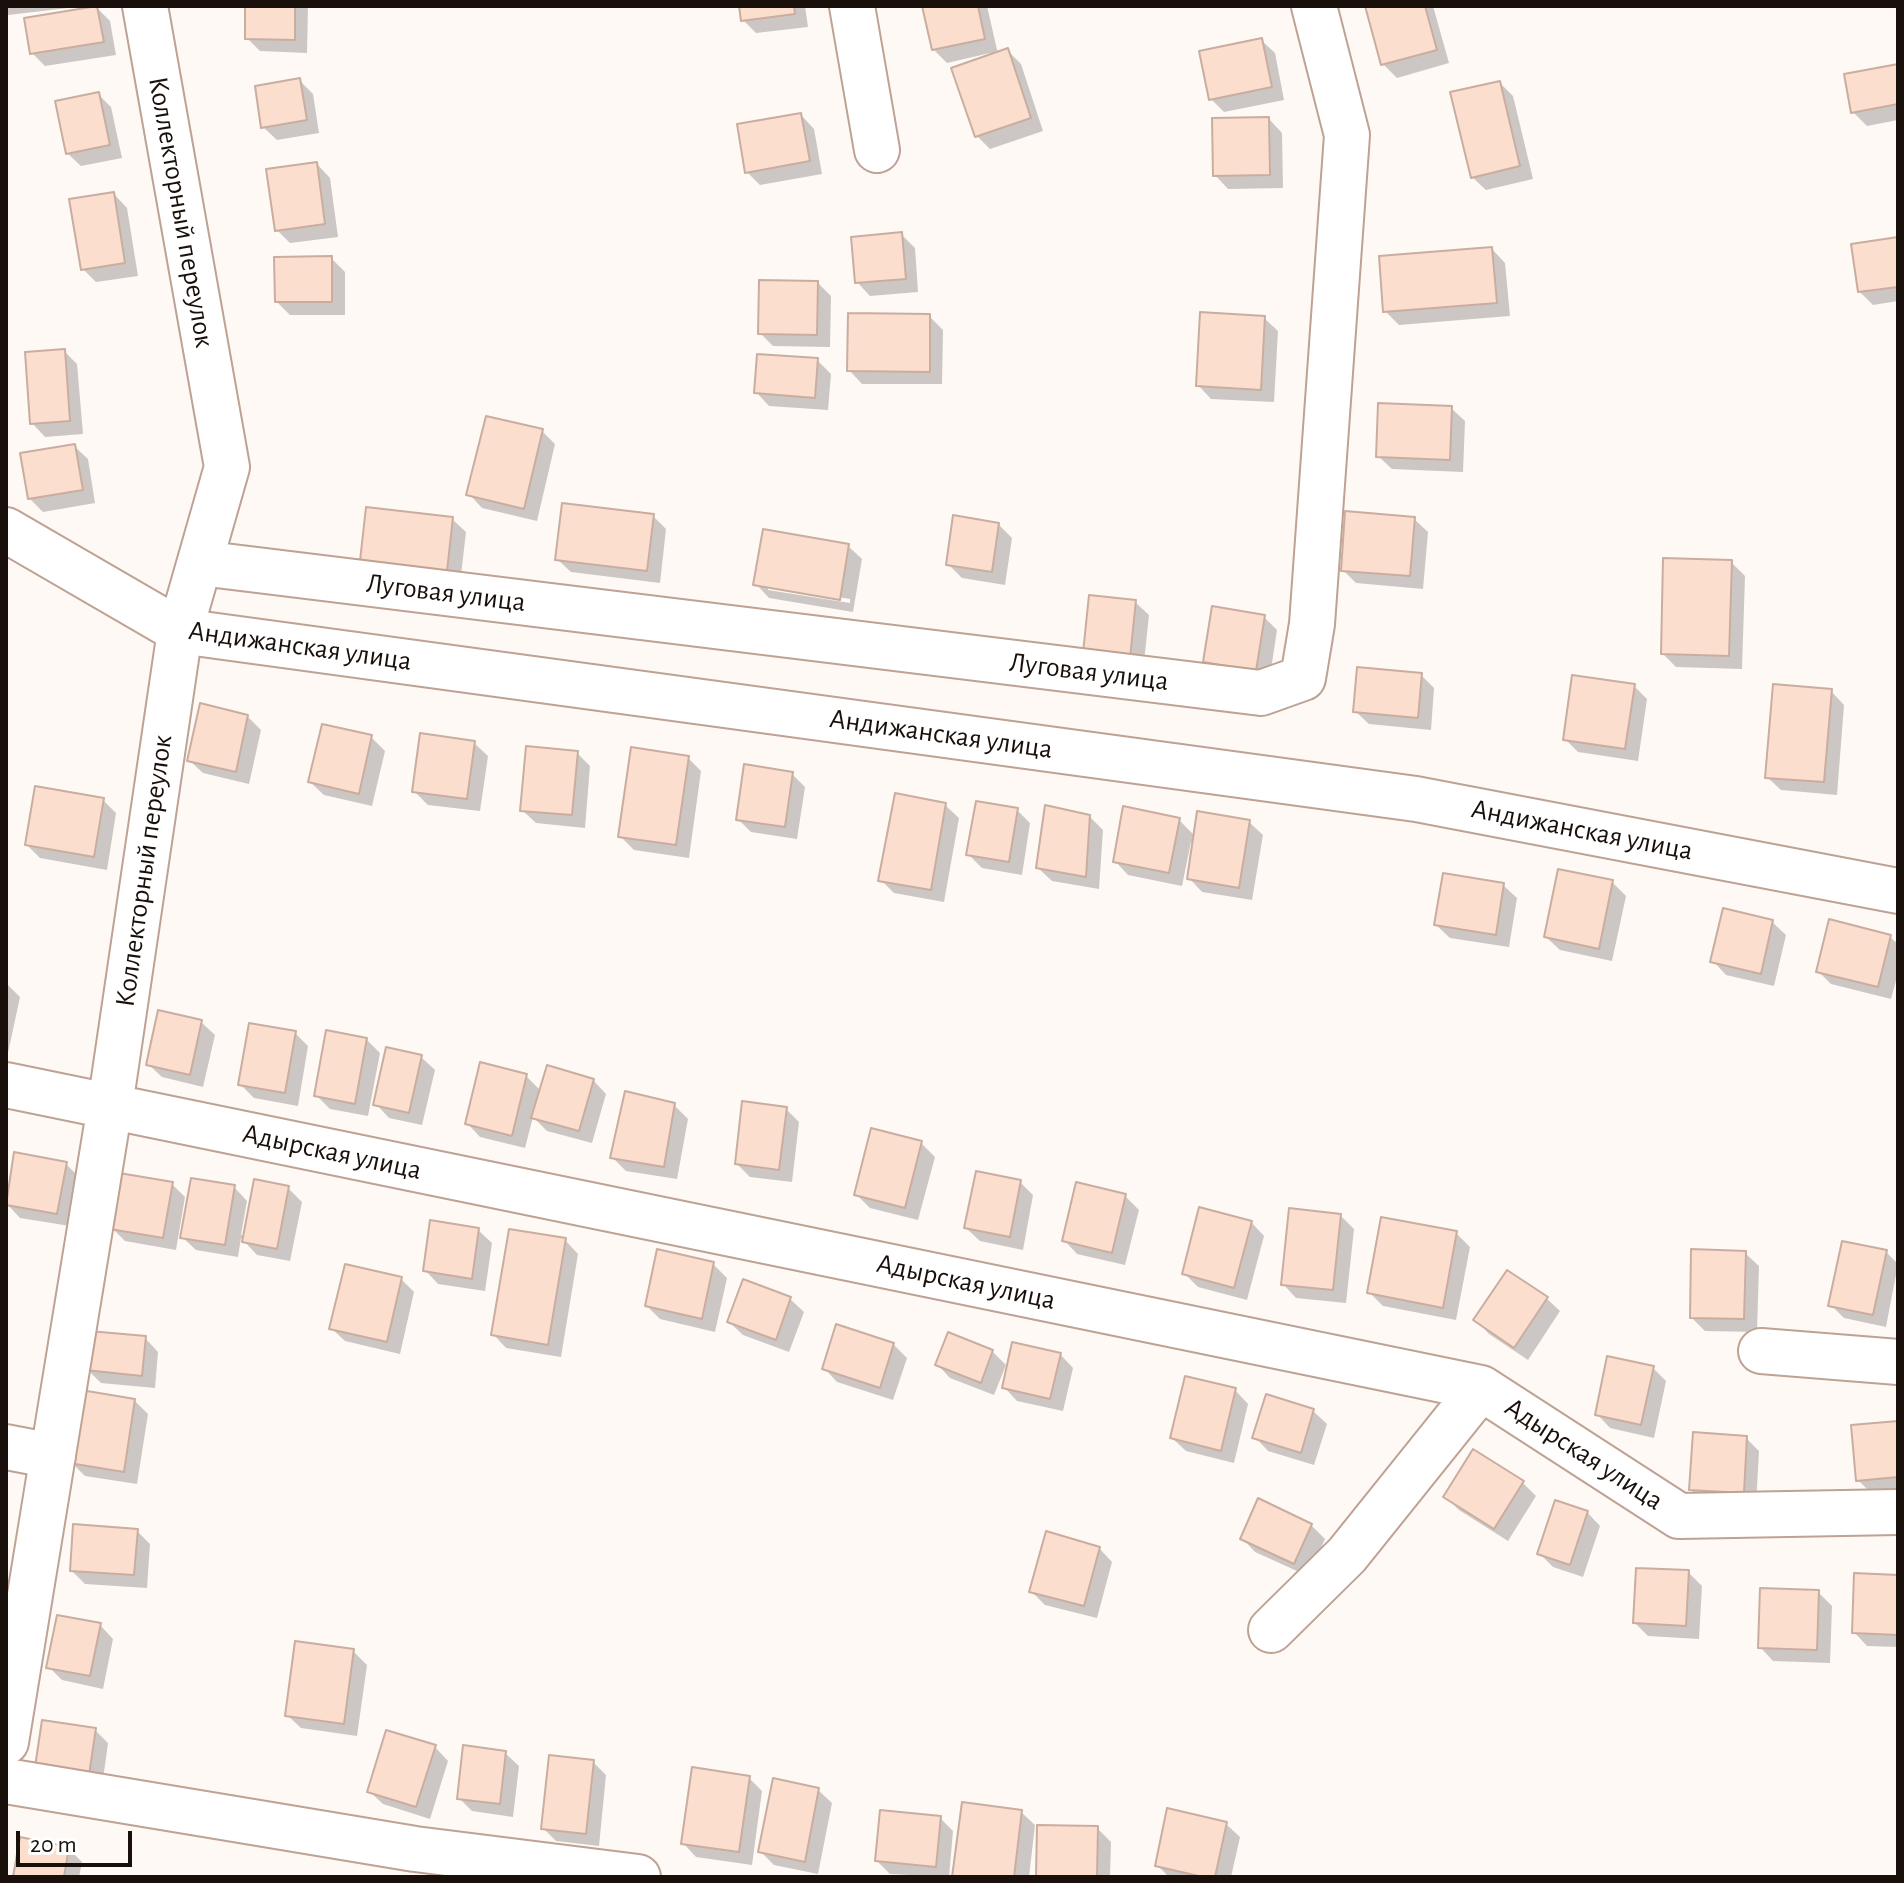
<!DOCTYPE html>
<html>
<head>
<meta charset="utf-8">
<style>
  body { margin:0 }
  #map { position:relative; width:1904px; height:1883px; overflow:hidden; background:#fff9f5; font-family:"Alegreya Sans",sans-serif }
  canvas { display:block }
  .frame { position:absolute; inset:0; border:8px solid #1a100b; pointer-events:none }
  .scale { position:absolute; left:16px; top:1831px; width:116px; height:36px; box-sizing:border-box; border:4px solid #1a100b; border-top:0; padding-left:10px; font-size:24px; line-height:28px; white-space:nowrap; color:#1a100b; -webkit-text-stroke:6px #fff; paint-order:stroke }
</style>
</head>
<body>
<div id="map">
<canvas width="1904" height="1883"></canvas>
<div class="frame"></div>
<div class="scale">20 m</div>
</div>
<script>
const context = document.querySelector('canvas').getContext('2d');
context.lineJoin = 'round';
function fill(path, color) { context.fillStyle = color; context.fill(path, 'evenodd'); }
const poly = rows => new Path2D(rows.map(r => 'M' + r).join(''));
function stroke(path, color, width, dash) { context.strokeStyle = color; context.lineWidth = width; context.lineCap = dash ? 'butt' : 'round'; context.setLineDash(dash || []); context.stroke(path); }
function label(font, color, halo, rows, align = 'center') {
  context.font = font + ' "Alegreya Sans",sans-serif'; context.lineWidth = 6; context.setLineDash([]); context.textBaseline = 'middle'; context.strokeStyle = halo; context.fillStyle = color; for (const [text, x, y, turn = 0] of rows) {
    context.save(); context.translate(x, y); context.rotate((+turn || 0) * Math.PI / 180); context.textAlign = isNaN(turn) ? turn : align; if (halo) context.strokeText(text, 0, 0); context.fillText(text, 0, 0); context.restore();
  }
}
fill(poly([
  [6,6,85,6,8,15],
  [247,6,308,6,307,53,260,51,247,38],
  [741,6,805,6,808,27,756,33,743,20],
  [924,6,987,6,998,54,1007,50,1021,64,1043,131,990,149,977,136,990,53,947,63,933,49],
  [1374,6,1433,6,1449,63,1397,78,1383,64],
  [97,8,110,21,116,55,45,66,32,53],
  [1261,40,1275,53,1284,100,1224,112,1211,99],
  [1898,66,1898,120,1867,126,1853,112],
  [300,81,313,94,319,133,277,140,263,127],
  [1500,83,1513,96,1533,179,1486,190,1472,177],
  [98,94,111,107,122,158,81,166,67,153],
  [801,115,814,129,822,174,760,185,747,172],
  [1269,119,1282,133,1283,188,1228,189,1215,175],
  [317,164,330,178,338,237,290,243,277,230],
  [114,194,127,208,138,276,96,282,83,269],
  [901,234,915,248,918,292,870,296,857,282],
  [1898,239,1898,301,1873,305,1859,291],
  [1492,249,1505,263,1510,316,1399,325,1385,311],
  [331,258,345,272,345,315,290,315,277,302],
  [818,283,831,296,830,347,773,346,760,333],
  [929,316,943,330,942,384,862,384,849,370],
  [1264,318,1278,331,1274,402,1211,399,1198,385],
  [64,351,77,364,83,434,45,437,32,423],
  [817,360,831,374,828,410,769,406,756,392],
  [1451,408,1465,421,1463,472,1392,469,1378,456],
  [542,431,555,444,537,521,482,508,469,494],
  [74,446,88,459,95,503,43,512,29,498],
  [653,516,666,529,660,583,571,572,557,559],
  [452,519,466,532,460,584,376,574],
  [1414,519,1428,532,1423,589,1356,583,1343,570],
  [998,524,1012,538,1005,585,962,578,948,564],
  [848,546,862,559,853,612,769,598,756,584],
  [768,585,850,599,850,603,768,590],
  [1731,562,1745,576,1742,669,1676,667,1663,654],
  [1135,602,1149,615,1143,671,1099,666],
  [1264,617,1277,630,1269,683,1218,675,1205,662],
  [1421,675,1434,688,1431,730,1369,724,1355,711],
  [1634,686,1647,699,1638,761,1578,752,1565,739],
  [1831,691,1844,705,1837,795,1781,790,1767,777],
  [247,716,261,730,249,784,203,773,189,760],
  [371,737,385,751,372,806,324,795,310,782],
  [474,743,488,756,480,811,428,805,414,791],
  [577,753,590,766,585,828,536,823,522,810],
  [688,758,701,771,689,858,634,850,620,836],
  [792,774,805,787,797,839,751,832,738,819],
  [103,800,116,813,107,870,40,858,27,845],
  [945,805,959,818,944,902,894,893,881,880],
  [1017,810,1030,823,1022,875,982,868,968,854],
  [1089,816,1103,830,1099,889,1052,881,1038,868],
  [1179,820,1195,836,1249,822,1263,835,1252,900,1202,892,1189,878,1194,842,1191,842,1182,886,1128,875,1115,861],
  [1612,882,1626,896,1612,961,1560,950,1546,937],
  [1503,885,1517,898,1509,947,1450,938,1436,925],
  [1772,922,1786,935,1774,986,1726,975,1713,961],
  [1890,937,1898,944,1898,973,1891,999,1831,984,1818,971],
  [6,983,20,997,8,1053,6,1052],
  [201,1022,215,1035,203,1087,162,1077,148,1064],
  [295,1033,308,1046,298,1106,254,1098,240,1084],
  [366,1039,380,1053,368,1116,330,1109,316,1095],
  [421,1057,435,1070,422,1125,389,1118,376,1104],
  [526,1076,541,1091,593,1080,606,1094,592,1143,547,1131,533,1117,525,1148,480,1137,467,1123],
  [674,1105,688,1119,677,1179,626,1171,612,1157],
  [786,1109,799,1122,792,1182,750,1177,737,1164],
  [921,1143,935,1157,918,1220,870,1208,856,1194],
  [66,1164,79,1177,70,1226,20,1218,7,1204],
  [1020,1182,1033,1195,1023,1250,980,1241,966,1228],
  [172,1184,185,1197,176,1250,125,1241,112,1228],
  [234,1187,247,1201,241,1235,245,1236,288,1188,302,1202,290,1261,257,1255,241,1238,238,1257,196,1250,182,1237],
  [1125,1196,1139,1210,1125,1265,1077,1254,1064,1240],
  [1341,1216,1354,1229,1346,1303,1296,1298,1283,1284],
  [1251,1222,1264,1236,1247,1300,1198,1287,1184,1273],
  [478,1230,492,1243,485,1291,438,1284,425,1270],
  [1456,1233,1470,1247,1456,1320,1383,1306,1369,1292],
  [565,1240,578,1254,561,1357,506,1348,493,1334],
  [1886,1252,1898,1264,1886,1327,1844,1318,1831,1305],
  [1745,1253,1759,1266,1757,1332,1705,1331,1692,1318],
  [713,1264,727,1278,715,1332,660,1319,647,1306],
  [401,1279,414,1292,400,1354,345,1341,331,1328],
  [1546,1298,1560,1311,1528,1360,1489,1334,1476,1320],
  [790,1299,804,1312,789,1352,743,1335,729,1322],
  [145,1338,158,1352,155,1388,101,1383,87,1369],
  [893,1344,907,1358,893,1400,837,1382,824,1368],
  [992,1351,1006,1365,994,1395,950,1378,937,1364],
  [1060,1354,1073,1368,1063,1411,1017,1401,1004,1387],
  [1653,1368,1666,1381,1654,1438,1610,1428,1597,1414],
  [1235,1390,1248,1404,1234,1463,1186,1451,1172,1438],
  [135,1401,148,1414,137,1484,85,1476,71,1462],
  [1313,1411,1327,1424,1314,1465,1268,1451,1255,1437],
  [1898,1423,1898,1491,1871,1493,1858,1480],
  [1746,1438,1759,1451,1756,1506,1705,1503,1691,1490],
  [1522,1482,1536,1496,1508,1541,1459,1510,1446,1497],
  [1587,1512,1600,1526,1583,1577,1553,1567,1540,1554],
  [1311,1525,1325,1539,1308,1576,1255,1552,1242,1538],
  [137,1531,150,1544,147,1588,85,1584,72,1571],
  [1099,1548,1112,1562,1097,1618,1045,1605,1031,1591],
  [1688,1572,1702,1586,1699,1639,1648,1636,1635,1623],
  [1898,1577,1898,1647,1867,1646,1854,1632],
  [1818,1592,1832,1606,1830,1663,1773,1661,1760,1647],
  [100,1625,113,1639,103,1689,62,1680,49,1667],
  [353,1651,367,1665,357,1736,301,1728,287,1715],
  [95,1730,108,1743,102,1787,51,1780],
  [435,1747,448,1761,430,1819,383,1804,369,1791],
  [505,1753,519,1766,513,1817,472,1811,459,1798],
  [593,1762,606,1775,599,1846,556,1841,543,1828],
  [749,1778,762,1791,752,1865,696,1857,683,1843],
  [818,1790,832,1803,818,1874,774,1865,761,1852],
  [1021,1812,1035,1825,1029,1877,954,1877],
  [940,1818,953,1831,949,1877,890,1874,877,1861],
  [1226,1824,1240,1837,1231,1877,1169,1877,1157,1865],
  [1097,1828,1111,1842,1110,1877,1038,1877],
  [68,1848,82,1862,79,1877,15,1877]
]), '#0003');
const building = poly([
  [97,6,104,42,30,54,24,18,97,6],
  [245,6,295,6,295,40,245,39,245,6],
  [739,6,794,6,795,14,741,21,739,6],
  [922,6,978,6,985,39,932,50,922,6],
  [1365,6,1425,6,1437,50,1381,65,1365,6],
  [1262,38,1272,87,1209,100,1199,51,1262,38],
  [1008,48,1031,118,975,137,951,68,1008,48],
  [1898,64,1898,104,1851,113,1844,74,1898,64],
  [300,78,307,120,261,128,255,86,300,78],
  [1500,81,1520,166,1471,178,1450,92,1500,81],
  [99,92,110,145,66,154,55,101,99,92],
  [801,113,810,161,745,173,737,124,801,113],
  [1269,117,1270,175,1213,176,1212,118,1269,117],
  [317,162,325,224,275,231,266,169,317,162],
  [114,192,125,263,81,270,69,199,114,192],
  [902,232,906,279,855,283,851,237,902,232],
  [1898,237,1898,287,1858,292,1851,244,1898,237],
  [1492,247,1497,303,1383,312,1379,256,1492,247],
  [332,256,332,302,275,302,274,257,332,256],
  [759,280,818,281,817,335,758,334,759,280],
  [1200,312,1265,316,1261,390,1196,386,1200,312],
  [848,313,930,314,930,372,847,371,848,313],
  [65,349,70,421,30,424,25,352,65,349],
  [757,354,818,358,815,398,754,393,757,354],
  [1378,403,1452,406,1450,460,1376,457,1378,403],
  [486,416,543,429,524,509,466,495,486,416],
  [75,444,83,490,28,499,20,453,75,444],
  [562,503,654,514,647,571,555,560,562,503],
  [366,507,453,517,447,571,360,561,366,507],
  [1345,511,1415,517,1410,576,1341,571,1345,511],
  [953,515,999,523,992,572,946,565,953,515],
  [763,529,849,544,840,600,753,585,763,529],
  [1663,558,1732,560,1729,656,1661,654,1663,558],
  [1089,595,1136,600,1130,658,1083,653,1089,595],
  [1212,606,1265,615,1256,671,1203,662,1212,606],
  [1357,667,1422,673,1418,718,1353,712,1357,667],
  [1572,675,1635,684,1625,749,1563,740,1572,675],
  [1773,684,1832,689,1824,782,1765,778,1773,684],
  [200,703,248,715,236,772,187,761,200,703],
  [322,724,372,735,359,794,308,782,322,724],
  [420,733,475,741,467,799,412,792,420,733],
  [526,746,578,751,572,815,520,811,526,746],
  [631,747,689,756,676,845,618,837,631,747],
  [744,764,793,772,785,827,736,820,744,764],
  [35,786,104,798,94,857,25,845,35,786],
  [895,793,946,803,931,890,878,881,895,793],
  [976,801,1018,808,1009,862,966,855,976,801],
  [1045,805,1090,815,1086,877,1036,868,1045,805],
  [1123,806,1180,818,1169,873,1113,862,1123,806],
  [1197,811,1250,820,1239,888,1187,879,1197,811],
  [1558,869,1613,880,1599,949,1544,937,1558,869],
  [1443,873,1504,883,1496,935,1434,925,1443,873],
  [1723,908,1773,920,1761,974,1710,962,1723,908],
  [1829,919,1891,935,1878,987,1816,972,1829,919],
  [158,1010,202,1020,190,1075,146,1065,158,1010],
  [249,1023,296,1031,285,1093,238,1085,249,1023],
  [326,1030,367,1038,355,1104,314,1096,326,1030],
  [386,1047,422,1055,409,1113,373,1105,386,1047],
  [480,1062,527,1074,512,1136,465,1124,480,1062],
  [547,1065,594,1079,579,1131,531,1118,547,1065],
  [625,1091,675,1103,664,1167,610,1158,625,1091],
  [742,1101,787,1107,779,1170,735,1164,742,1101],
  [871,1128,922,1141,905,1208,854,1195,871,1128],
  [14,1152,67,1162,57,1214,6,1205,14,1152],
  [976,1171,1021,1180,1010,1237,964,1228,976,1171],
  [119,1173,173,1182,163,1238,110,1229,119,1173],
  [191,1178,235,1185,225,1245,180,1238,191,1178],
  [254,1179,289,1186,277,1249,242,1242,254,1179],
  [1076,1182,1126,1194,1112,1253,1062,1241,1076,1182],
  [1199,1207,1252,1221,1234,1288,1182,1274,1199,1207],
  [1289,1208,1341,1214,1333,1290,1281,1285,1289,1208],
  [1381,1217,1457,1231,1443,1308,1367,1293,1381,1217],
  [430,1220,479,1228,472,1279,423,1271,430,1220],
  [509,1229,566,1238,548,1345,491,1335,509,1229],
  [1842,1241,1887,1250,1873,1315,1828,1306,1842,1241],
  [657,1249,714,1262,702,1319,645,1306,657,1249],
  [1691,1249,1746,1251,1744,1319,1690,1318,1691,1249],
  [345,1264,402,1277,387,1342,329,1329,345,1264],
  [1507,1270,1548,1297,1514,1348,1473,1320,1507,1270],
  [743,1279,791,1297,776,1340,727,1322,743,1279],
  [836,1324,894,1343,880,1388,822,1369,836,1324],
  [89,1331,146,1336,142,1376,85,1370,89,1331],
  [948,1332,993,1350,981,1383,935,1365,948,1332],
  [1012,1342,1061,1353,1050,1399,1002,1388,1012,1342],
  [1607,1356,1654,1366,1641,1425,1595,1415,1607,1356],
  [1185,1376,1236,1388,1221,1451,1170,1438,1185,1376],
  [81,1390,135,1399,124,1472,69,1463,81,1390],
  [1266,1394,1314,1409,1301,1453,1252,1438,1266,1394],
  [1898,1421,1898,1477,1856,1481,1851,1425,1898,1421],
  [1693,1432,1747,1436,1744,1493,1689,1490,1693,1432],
  [1473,1449,1524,1481,1494,1529,1443,1497,1473,1449],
  [1258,1498,1312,1524,1294,1564,1240,1539,1258,1498],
  [1555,1500,1588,1511,1570,1565,1537,1554,1555,1500],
  [73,1524,138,1529,134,1575,70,1571,73,1524],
  [1046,1531,1100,1547,1084,1606,1029,1592,1046,1531],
  [1636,1568,1689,1570,1686,1626,1633,1623,1636,1568],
  [1854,1573,1898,1575,1898,1635,1852,1633,1854,1573],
  [1760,1588,1819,1590,1817,1650,1758,1648,1760,1588],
  [57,1615,101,1623,90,1676,46,1668,57,1615],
  [295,1641,354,1649,344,1724,285,1716,295,1641],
  [42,1720,96,1728,89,1775,35,1767,42,1720],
  [386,1730,436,1745,416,1807,367,1792,386,1730],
  [463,1745,506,1751,500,1804,457,1799,463,1745],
  [549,1755,594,1760,586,1834,541,1829,549,1755],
  [692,1767,750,1776,739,1852,681,1844,692,1767],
  [773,1778,819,1788,805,1862,758,1852,773,1778],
  [962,1802,1022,1810,1014,1877,952,1877,962,1802],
  [1167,1808,1227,1822,1215,1877,1203,1877,1155,1866,1167,1808],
  [880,1810,941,1816,936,1867,875,1861,880,1810],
  [1037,1825,1098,1826,1097,1877,1036,1877,1037,1825],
  [20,1837,69,1847,64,1877,13,1877,20,1837]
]);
fill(building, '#fcdecf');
stroke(building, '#c9ad9e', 2);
const minor = poly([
  [852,6,877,150],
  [6,530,180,631,1416,799,1898,891],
  [200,563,1261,693,1303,678,1312,624,1347,135,1314,6],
  [6,1085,1481,1388,1679,1516,1898,1512],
  [1761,1351,1898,1362],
  [6,1447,53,1456],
  [1271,1630,1347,1555,1481,1388],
  [6,1742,110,1106,180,631,227,467,145,6],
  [6,1781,415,1849,638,1877]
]);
stroke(minor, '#bea293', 48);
stroke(minor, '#fff', 44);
label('28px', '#1a100b', '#fff', [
  ["Коллекторный переулок",181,212,80],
  ["Луговая улица",446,593,7],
  ["Андижанская улица",300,646,8],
  ["Луговая улица",1089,672,7],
  ["Андижанская улица",941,734,8],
  ["Андижанская улица",1582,830,11],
  ["Коллекторный переулок",144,871,-82],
  ["Адырская улица",332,1152,12],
  ["Адырская улица",966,1282,12],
  ["Адырская улица",1584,1454,33]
]);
</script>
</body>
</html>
